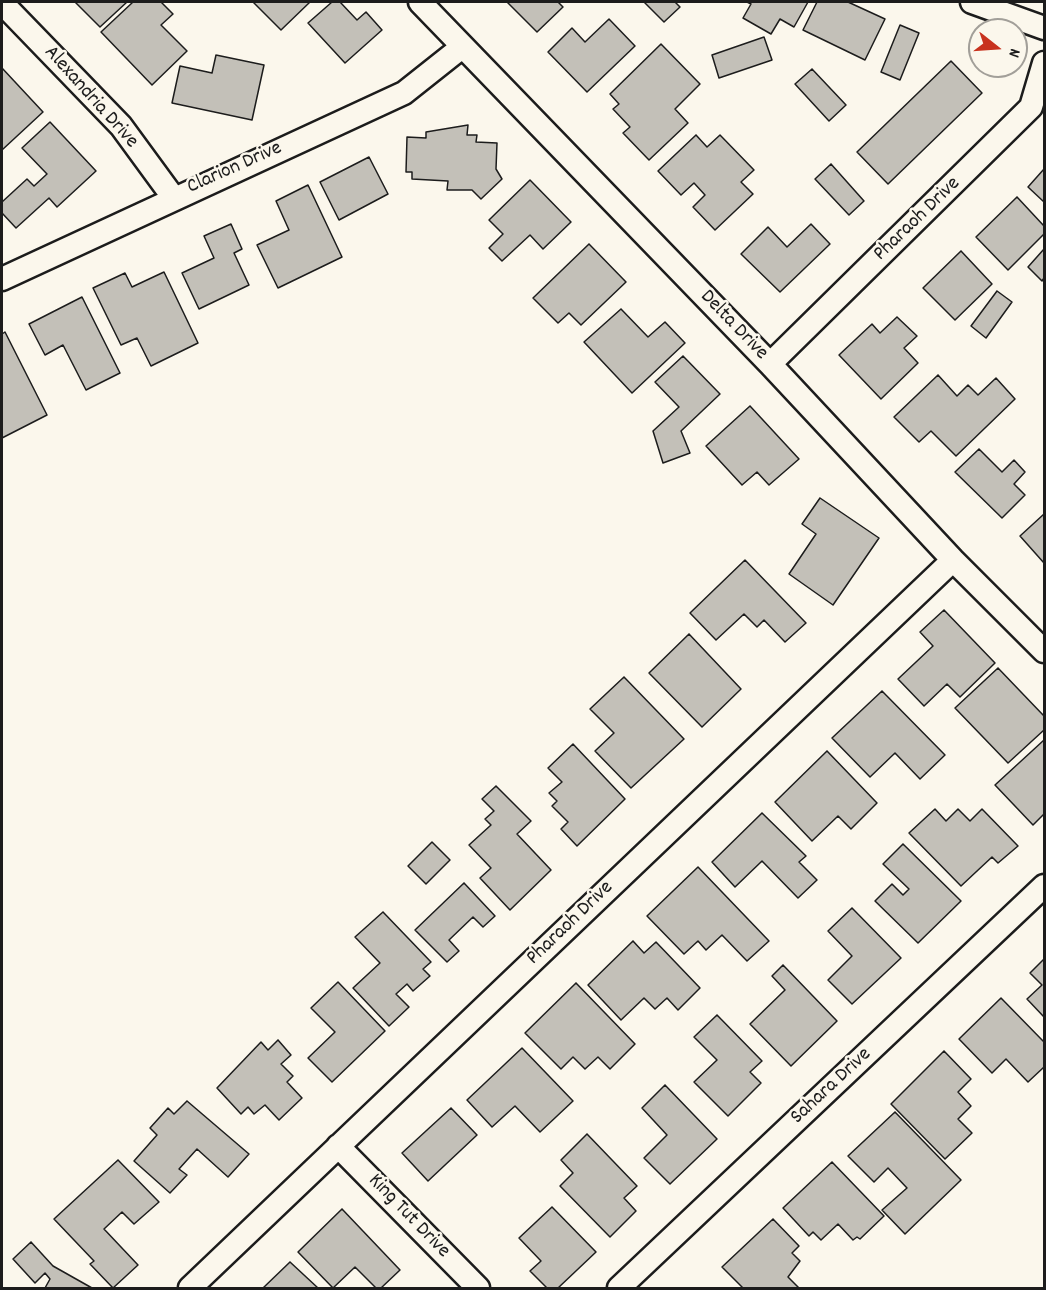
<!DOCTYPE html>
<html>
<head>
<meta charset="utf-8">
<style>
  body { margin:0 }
  #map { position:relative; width:1046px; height:1290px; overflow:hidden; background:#fbf7ec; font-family:Dekko,sans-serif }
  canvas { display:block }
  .frame { position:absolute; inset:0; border:3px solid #1c1c1c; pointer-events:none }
  .north { position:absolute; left:968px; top:18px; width:60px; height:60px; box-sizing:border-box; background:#fbf7ec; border:2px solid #a29f99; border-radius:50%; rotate:107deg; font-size:16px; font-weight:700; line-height:24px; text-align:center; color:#1c1c1c }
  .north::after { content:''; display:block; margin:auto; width:21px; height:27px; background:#c8321e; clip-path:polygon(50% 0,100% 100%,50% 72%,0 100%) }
</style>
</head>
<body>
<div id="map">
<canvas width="1046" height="1290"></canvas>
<div class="frame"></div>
<div class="north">N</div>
</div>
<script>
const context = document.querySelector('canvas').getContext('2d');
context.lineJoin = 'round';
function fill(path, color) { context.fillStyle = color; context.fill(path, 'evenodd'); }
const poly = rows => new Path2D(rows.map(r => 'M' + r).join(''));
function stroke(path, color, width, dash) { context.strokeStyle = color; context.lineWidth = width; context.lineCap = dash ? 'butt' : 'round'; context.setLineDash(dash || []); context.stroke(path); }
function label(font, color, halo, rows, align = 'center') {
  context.font = font + ' Dekko,sans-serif'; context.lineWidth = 5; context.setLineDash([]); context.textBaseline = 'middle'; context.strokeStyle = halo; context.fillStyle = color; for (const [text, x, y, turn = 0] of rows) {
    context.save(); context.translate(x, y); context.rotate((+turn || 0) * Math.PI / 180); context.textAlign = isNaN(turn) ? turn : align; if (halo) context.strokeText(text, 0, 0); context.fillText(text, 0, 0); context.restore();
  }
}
const building = poly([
  [75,2,127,2,100,27,75,2],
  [133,2,161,2,173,14,161,25,187,51,152,85,101,32,133,2],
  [253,2,310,2,281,30,253,2],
  [332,2,340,2,357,20,366,12,382,30,345,63,308,23,332,2],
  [507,2,558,2,563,7,537,32,507,2],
  [644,2,675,2,680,7,664,22,644,2],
  [747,2,808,2,794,27,780,19,771,34,743,18,751,4,747,2],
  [817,2,848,2,885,19,865,60,803,30,817,2],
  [609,19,635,46,587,92,548,52,572,28,585,42,609,19],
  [900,25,919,33,900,80,881,72,900,25],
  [764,37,772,60,719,78,712,55,764,37],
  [661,44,700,84,675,109,688,123,649,160,623,133,630,127,613,109,619,104,610,94,661,44],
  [216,55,264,65,252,120,172,103,180,66,212,73,216,55],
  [951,61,982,93,888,184,857,152,951,61],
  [2,68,43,112,2,150,2,68],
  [812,69,846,105,829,121,795,84,812,69],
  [50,122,96,171,57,207,49,198,16,228,2,213,2,202,27,179,34,186,47,174,22,148,50,122],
  [468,125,467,135,477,135,476,142,497,143,496,169,502,179,481,199,472,190,447,190,448,181,412,179,412,172,406,172,407,137,426,138,426,132,468,125],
  [696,135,707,147,720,135,754,170,741,182,753,194,715,230,693,207,705,195,694,183,681,195,658,171,696,135],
  [369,157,388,194,339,220,320,182,369,157],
  [831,164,864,201,849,215,815,179,831,164],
  [1044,169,1044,202,1028,187,1044,169],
  [530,180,571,222,543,249,530,235,502,261,489,248,503,234,489,220,530,180],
  [308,185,342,257,278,288,257,245,289,230,276,201,308,185],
  [1017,197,1044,226,1044,234,1008,270,976,237,1017,197],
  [231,224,242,249,234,253,249,285,199,309,182,273,214,258,204,236,231,224],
  [811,224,830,244,780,292,741,254,768,227,787,247,811,224],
  [589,244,626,282,581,325,569,313,558,323,533,298,589,244],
  [1044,249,1044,278,1042,281,1028,267,1044,249],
  [961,251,992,284,955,320,923,288,961,251],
  [164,272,198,343,151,366,137,338,121,345,93,288,125,273,132,287,164,272],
  [997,291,1012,302,986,338,971,326,997,291],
  [82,297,120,373,86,390,63,345,45,355,29,324,82,297],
  [621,309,648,337,665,322,685,343,632,393,584,342,621,309],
  [897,317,917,336,904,348,918,363,881,399,839,355,872,324,880,333,897,317],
  [5,332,47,415,2,438,2,334,5,332],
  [683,356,720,394,681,431,690,453,663,463,653,431,679,407,655,382,683,356],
  [938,375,957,396,968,385,978,395,996,378,1015,399,956,456,931,431,919,442,894,417,938,375],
  [750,406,799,459,769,485,757,472,742,485,706,446,750,406],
  [979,449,1002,472,1014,460,1025,472,1014,484,1025,495,1002,518,955,472,979,449],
  [820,498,879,538,833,605,789,574,816,534,802,524,820,498],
  [1044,514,1044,563,1020,536,1044,514],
  [745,560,806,623,785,642,764,620,757,627,744,614,716,640,690,613,745,560],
  [944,610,995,663,960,697,947,684,924,706,898,679,933,646,920,632,944,610],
  [689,634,741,689,702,727,649,673,689,634],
  [998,668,1044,716,1044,730,1008,763,955,708,998,668],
  [624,677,684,739,631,788,595,751,614,733,590,709,624,677],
  [882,691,945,755,920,779,895,753,870,777,832,738,882,691],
  [1044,740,1044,814,1033,825,995,785,1044,740],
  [573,744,625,799,577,846,561,829,568,822,552,806,557,801,549,793,562,782,548,768,573,744],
  [827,751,877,803,851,829,838,816,812,841,775,802,827,751],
  [496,786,531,821,517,834,551,870,510,910,480,878,491,868,469,845,491,825,485,819,494,811,482,799,496,786],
  [935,809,946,821,958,809,970,821,982,809,1018,846,998,863,992,857,961,886,909,833,935,809],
  [762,813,806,856,799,862,817,880,798,898,762,861,735,887,712,862,762,813],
  [432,842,450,860,426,884,408,866,432,842],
  [903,844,961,901,918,943,875,901,892,884,903,895,909,889,883,864,903,844],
  [698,867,769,941,747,961,722,935,706,950,698,941,684,954,647,916,698,867],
  [464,883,495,916,483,927,473,917,449,940,459,951,447,962,415,930,464,883],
  [852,908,901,958,852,1004,828,980,852,956,828,931,852,908],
  [383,912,431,962,423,969,430,976,413,991,407,984,396,994,409,1007,389,1026,353,988,380,963,355,937,383,912],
  [633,941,644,953,656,942,700,988,678,1010,667,998,655,1009,644,998,621,1020,588,985,633,941],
  [1044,959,1044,1017,1027,999,1042,985,1030,973,1044,959],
  [783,965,837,1021,791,1066,750,1024,785,990,772,976,783,965],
  [338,982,385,1031,332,1082,308,1058,335,1032,311,1008,338,982],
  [576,983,635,1044,610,1069,598,1057,585,1069,573,1057,561,1069,525,1033,576,983],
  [1001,998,1044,1042,1044,1067,1028,1082,1006,1059,992,1073,959,1039,1001,998],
  [717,1015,762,1061,750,1072,761,1083,728,1116,694,1082,717,1060,694,1037,717,1015],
  [278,1040,291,1055,281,1064,293,1076,287,1082,302,1098,279,1120,265,1105,254,1114,248,1107,241,1114,217,1088,261,1042,268,1050,278,1040],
  [522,1048,573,1101,540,1132,515,1106,492,1127,467,1100,522,1048],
  [944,1051,971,1079,958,1092,971,1106,958,1119,972,1133,945,1159,891,1104,944,1051],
  [665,1085,717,1139,670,1184,644,1158,667,1135,642,1108,665,1085],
  [187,1101,249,1154,228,1177,197,1149,179,1169,187,1175,170,1193,134,1161,157,1135,150,1128,168,1108,174,1114,187,1101],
  [451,1108,477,1135,428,1181,402,1153,451,1108],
  [895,1112,961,1180,905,1234,882,1210,907,1188,888,1168,874,1182,848,1156,895,1112],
  [587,1134,637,1186,624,1198,636,1211,610,1237,560,1186,573,1173,561,1160,587,1134],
  [118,1160,159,1202,134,1224,122,1212,104,1229,138,1265,113,1288,90,1264,94,1261,54,1219,118,1160],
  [832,1162,884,1216,860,1239,857,1237,853,1240,838,1224,821,1240,813,1232,809,1236,783,1208,832,1162],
  [552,1207,596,1252,558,1288,547,1288,530,1271,541,1261,519,1238,552,1207],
  [342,1209,400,1270,381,1288,376,1288,355,1267,333,1288,298,1252,342,1209],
  [773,1219,799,1246,792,1253,800,1261,788,1277,799,1288,743,1288,722,1267,773,1219],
  [31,1242,53,1266,92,1288,45,1288,50,1279,45,1273,35,1283,13,1259,31,1242],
  [290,1262,318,1288,263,1288,290,1262]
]);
fill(building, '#c3c0b8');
stroke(building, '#1c1c1c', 1.5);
const minor = poly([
  [420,2,770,364,953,560,1044,651],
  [972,2,1044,28],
  [2,3,121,126,173,197],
  [2,279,404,93,462,47],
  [770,364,1031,107,1044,63],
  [338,1146,478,1288],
  [190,1288,953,560],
  [619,1288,1044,886]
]);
stroke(minor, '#1c1c1c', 27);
stroke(minor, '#fbf7ec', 22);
label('21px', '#1c1c1c', '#fbf7ec', [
  ["Alexandria Drive",90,98,48],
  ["Clarion Drive",235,169,-24],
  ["Pharaoh Drive",918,220,-44],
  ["Delta Drive",733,326,46],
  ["Pharaoh Drive",571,924,-44],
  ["Sahara Drive",832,1087,-43],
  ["King Tut Drive",408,1217,46]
]);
</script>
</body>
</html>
